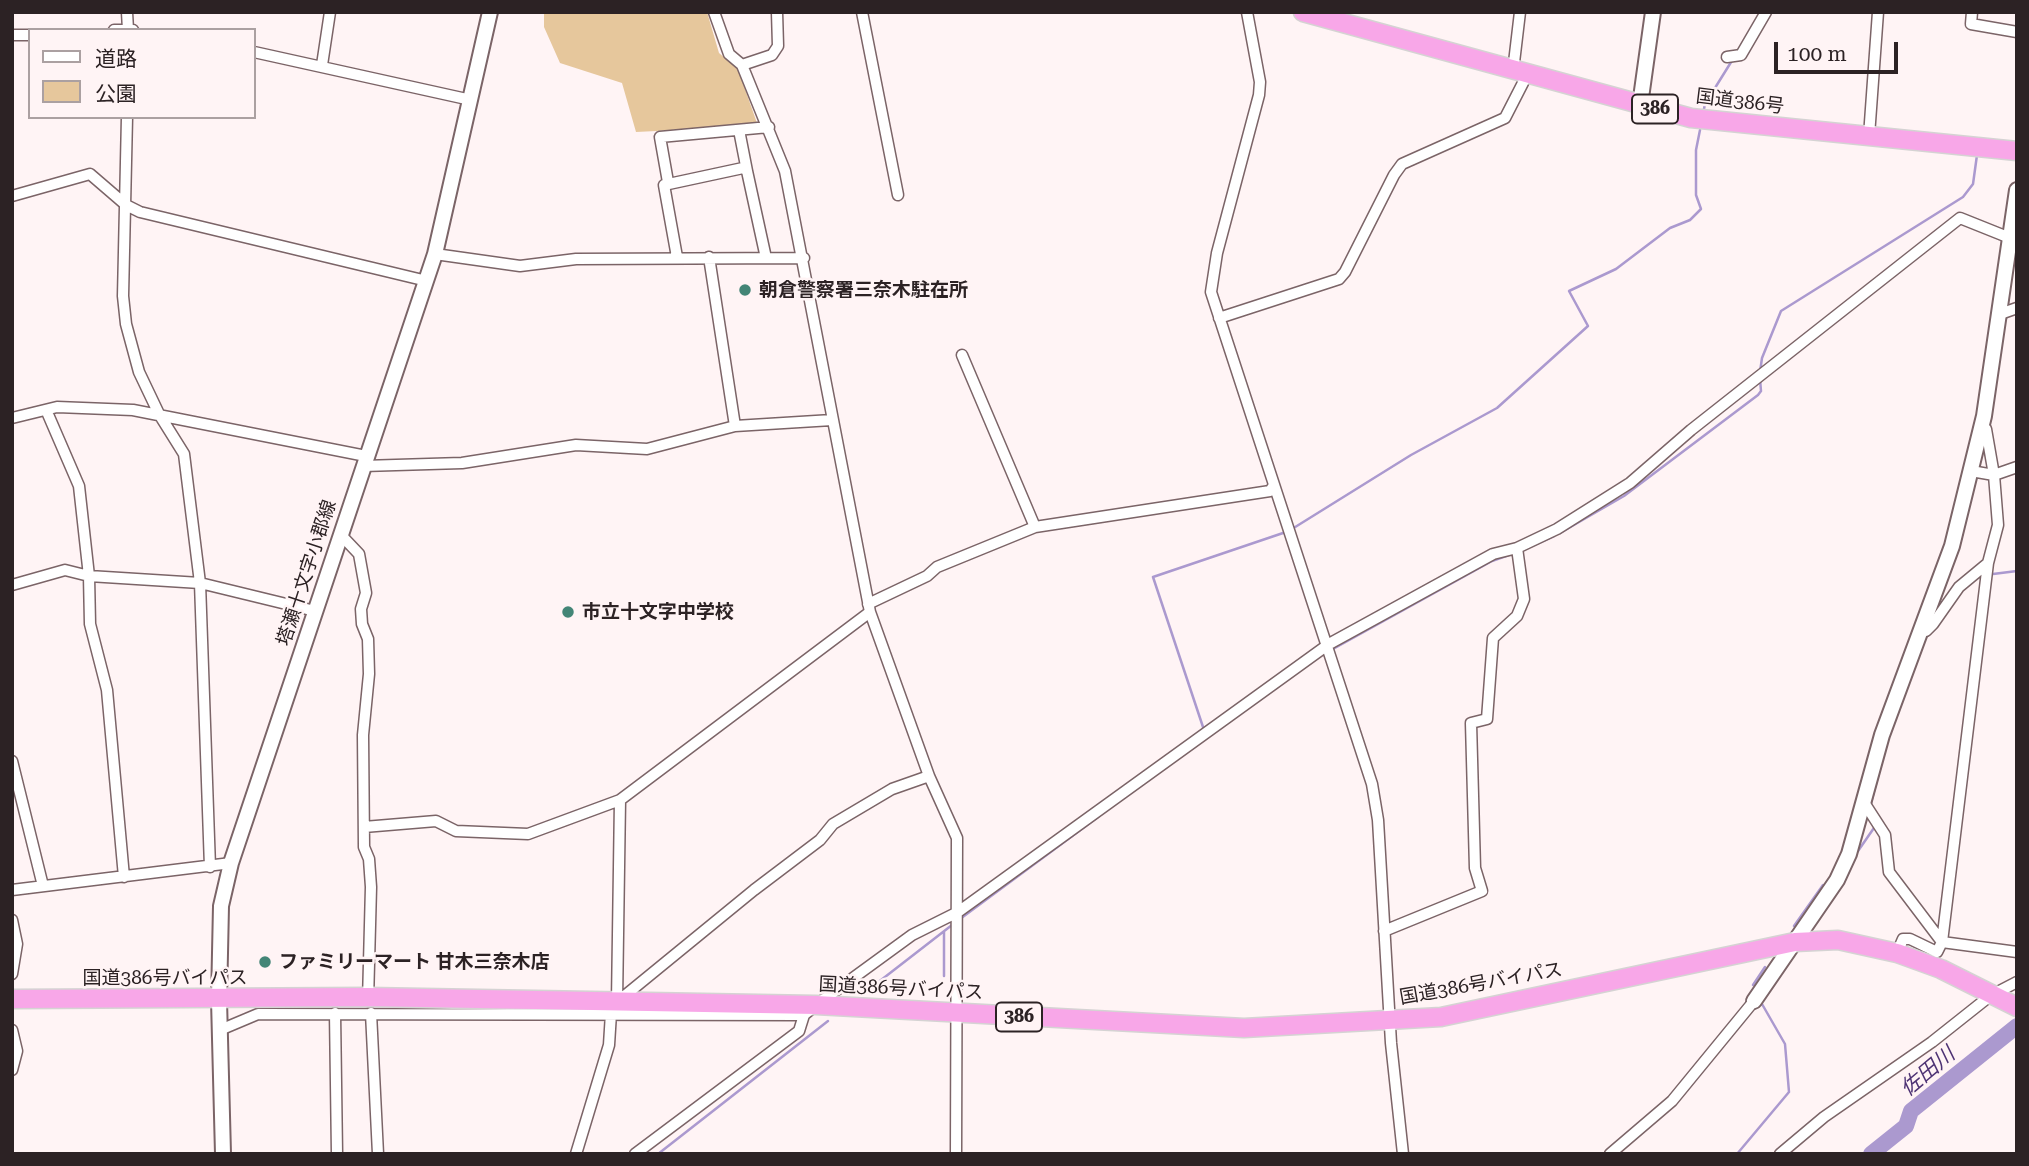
<!DOCTYPE html>
<html>
<head>
<meta charset="utf-8">
<style>
  body { margin:0 }
  #map { position:relative; width:2029px; height:1166px; overflow:hidden; background:#fff4f5; font-family:"Roboto Serif","Noto Sans JP",serif }
  canvas { display:block }
  .frame { position:absolute; inset:0; border:14px solid #2c2224; pointer-events:none }
  .legend { position:absolute; left:28px; top:28px; width:228px; height:91px; box-sizing:border-box; background:#fff4f5; border:2px solid #aba0a1; margin:0; padding:9px 12px; list-style:none; font-size:21px; color:#2c2224 }
  .legend li { display:flex; align-items:center; gap:14px; height:35px }
  .legend b { width:35px; border:2px solid #aba0a1 }
  .scale { position:absolute; left:1774px; top:42px; width:124px; height:32px; box-sizing:border-box; border:4px solid #2c2224; border-top:0; padding-left:9px; font-size:21px; line-height:24px; white-space:nowrap; color:#2c2224; -webkit-text-stroke:5px #fff4f5; paint-order:stroke }
</style>
</head>
<body>
<div id="map">
<canvas width="2029" height="1166"></canvas>
<div class="frame"></div>
<ul class="legend">
<li><b style="height:9px;background:#fff"></b>道路</li>
<li><b style="height:19px;background:#e6c79c"></b>公園</li>
</ul>
<div class="scale">100 m</div>
</div>
<script>
const context = document.querySelector('canvas').getContext('2d');
context.lineJoin = 'round';
function fill(path, color) { context.fillStyle = color; context.fill(path, 'evenodd'); }
const poly = rows => new Path2D(rows.map(r => 'M' + r).join(''));
function stroke(path, color, width, dash) { context.strokeStyle = color; context.lineWidth = width; context.lineCap = dash ? 'butt' : 'round'; context.setLineDash(dash || []); context.stroke(path); }
function label(font, color, halo, rows, align = 'center') {
  context.font = font + ' "Roboto Serif","Noto Sans JP",serif'; context.lineWidth = 5; context.setLineDash([]); context.textBaseline = 'middle'; context.strokeStyle = halo; context.fillStyle = color; for (const [text, x, y, turn = 0] of rows) {
    context.save(); context.translate(x, y); context.rotate((+turn || 0) * Math.PI / 180); context.textAlign = isNaN(turn) ? turn : align; if (halo) context.strokeText(text, 0, 0); context.fillText(text, 0, 0); context.restore();
  }
}
fill(poly([
  [544,12,707,12,719,53,738,69,758,126,636,132,622,83,560,63,544,27]
]), '#e6c79c');
stroke(poly([
  [1703,114,1705,104,1733,59],
  [1760,372,1762,358,1781,311,1963,197,1973,184,1977,155],
  [1292,529,1411,455,1497,408,1588,326,1569,291,1616,269,1670,228,1690,220,1701,209,1696,195,1696,150,1700,130],
  [1560,533,1624,496,1758,395,1761,391,1760,379],
  [1525,549,1554,536],
  [1993,574,2017,571],
  [1333,649,1492,561,1509,555],
  [1204,730,1153,577,1286,532],
  [1871,803,1889,735],
  [1858,851,1876,825],
  [960,919,1098,817],
  [1794,926,1823,885],
  [944,932,944,976],
  [1753,985,1765,967],
  [863,994,952,925],
  [658,1154,828,1021],
  [1737,1154,1789,1092,1785,1044,1762,1004]
]), '#ab99cf', 2.5);
stroke(poly([
  [1871,1154,1906,1126,1911,1111,2017,1026]
]), '#ab99cf', 16);
const street = poly([
  [127,12,128,30],
  [714,12,729,54,742,65,785,171,870,612,929,776,957,838,956,1154],
  [862,12,898,195],
  [1247,12,1260,82,1259,95,1217,253,1211,292,1372,784,1378,820,1391,1043,1403,1154],
  [1972,12,1971,24,2017,32],
  [114,30,133,30],
  [12,35,30,35],
  [254,52,471,100],
  [1727,57,1741,55,1766,12],
  [322,65,330,12],
  [742,65,772,55,778,46,777,12],
  [1513,71,1520,12],
  [127,117,123,296,126,324,139,372,159,414,184,454,200,583,210,867],
  [739,130,747,171],
  [1869,136,1878,12],
  [668,182,660,137,769,127],
  [12,196,90,174,126,205,140,212,427,281],
  [435,254,520,266,576,259,804,258],
  [677,257,664,185,743,168,747,171,766,258],
  [709,257,735,426],
  [2000,314,2017,308],
  [1219,318,1339,279,1345,272,1394,175,1402,164,1505,118,1527,75],
  [962,355,1035,527],
  [47,412,79,486,89,576,90,624,107,690,124,877],
  [12,418,57,407,133,410,366,456],
  [1982,426,1986,429,1994,475,2017,467],
  [363,466,462,463,576,445,647,449,735,426,832,420],
  [340,534,359,554,366,593,361,609,362,624,368,639,369,674,363,735,364,847,369,859,371,887,368,1001],
  [12,585,65,570,89,576,200,583,315,611],
  [868,604,927,576,937,567,1035,527,1270,491,1274,485],
  [1919,631,1926,631,1933,624,1959,587,1988,563],
  [12,761,43,886],
  [1865,804,1885,835,1889,872,1942,942,2017,952],
  [364,827,436,821,456,831,528,834,620,800,870,612],
  [12,890,231,863],
  [12,920,17,944,12,974],
  [1384,931,1482,891,1475,868,1471,723,1487,719,1493,638,1517,616,1524,599,1517,548],
  [1897,953,1903,939,1910,939,1937,952,1942,942,1988,563,1998,525,1994,475,1971,471],
  [617,1002,620,800],
  [335,1013,337,1154],
  [371,1013,378,1154],
  [12,1030,17,1051,12,1070],
  [220,1030,258,1014,804,1015],
  [576,1154,609,1045,611,1013,617,1002,754,890,820,840,833,824,892,789,929,776],
  [635,1154,799,1031,804,1015,816,1005,912,935,958,912,1329,644,1493,554,1517,548,1557,529,1630,483,1691,430,1960,218,2010,238],
  [1610,1154,1672,1101,1754,1001],
  [1780,1154,1824,1117,1932,1042,1990,996,2017,982]
]);
const secondary = poly([
  [1640,105,1653,12],
  [1754,1001,1837,880,1849,854,1882,735,1952,546,1984,416,2017,190],
  [223,1154,219,1000,221,906,231,863,435,254,490,12]
]);
const highway = poly([
  [1303,12,1691,118,2017,151],
  [12,999,368,997,816,1005,1244,1028,1441,1017,1795,942,1838,940,1897,953,1941,969,2017,1007]
]);
stroke(street, '#7b6467', 13);
stroke(secondary, '#7b6467', 18);
stroke(highway, '#d5d3d3', 21);
stroke(street, '#fff', 10);
stroke(secondary, '#fff', 14);
stroke(highway, '#f8a7e8', 18);
for (const [x, y, r, color] of [
  [745,290,7,"#438576"],
  [568,612,7,"#438576"],
  [265,962,7,"#438576"]
]) { const dot = new Path2D(); dot.arc(x, y, r, 0, 2 * Math.PI); context.fillStyle = color; context.fill(dot); stroke(dot, '#fff4f5', 2.5); }
for (const [x, y, w] of [
  [1655,109,46],
  [1019,1017,46]
]) { const box = new Path2D(); box.roundRect(x - w / 2, y - 14.5, w, 29, 5); context.fillStyle = '#fff4f5'; context.fill(box); stroke(box, '#2c2224', 2); }
label('bold 18px', '#2c2224', null, [
  ["386",1655,109],
  ["386",1019,1017]
]);
label('19px', '#2c2224', '#fff4f5', [
  ["国道386号",1740,102,7],
  ["塔瀬十文字小郡線",307,573,-72],
  ["国道386号バイパス",165,978],
  ["国道386号バイパス",1481,984,-10],
  ["国道386号バイパス",901,989,3]
]);
label('bold 19px', '#2c2224', '#fff4f5', [
  ["朝倉警察署三奈木駐在所",759,290],
  ["市立十文字中学校",582,612],
  ["ファミリーマート 甘木三奈木店",279,962]
], 'left');
label('italic 21px', '#4e3374', '#fff4f5', [
  ["佐田川",1928,1072,-40]
]);
</script>
</body>
</html>
